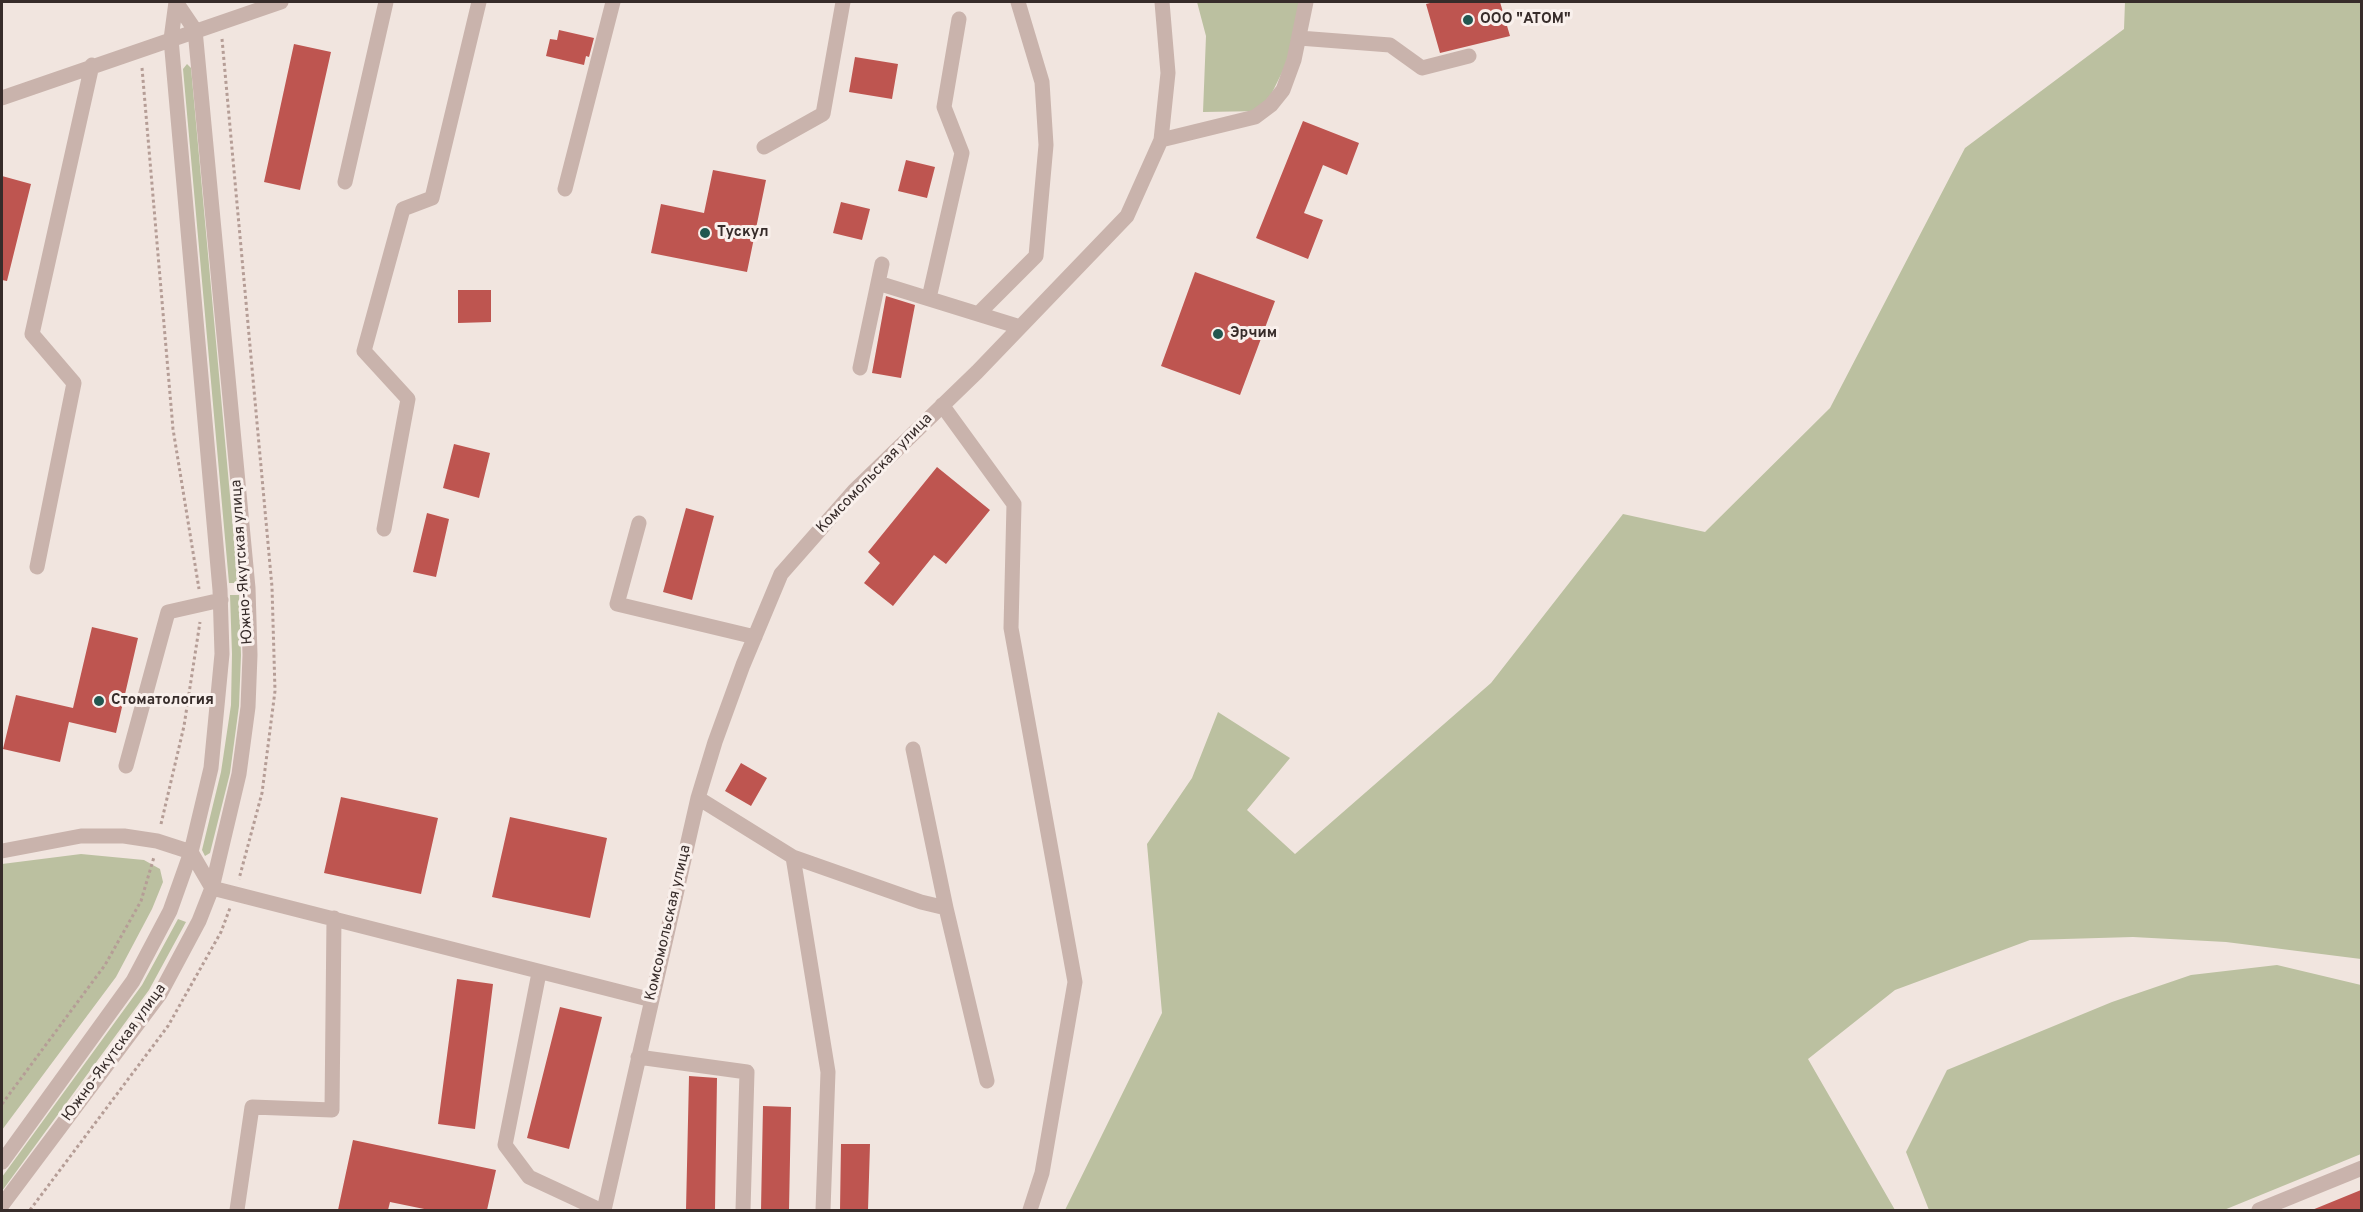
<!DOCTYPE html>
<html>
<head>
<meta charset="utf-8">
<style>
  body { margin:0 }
  #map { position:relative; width:2363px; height:1212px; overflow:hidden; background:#f1e5df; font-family:Overpass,sans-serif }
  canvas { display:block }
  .frame { position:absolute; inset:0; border:3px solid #372c2a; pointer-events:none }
</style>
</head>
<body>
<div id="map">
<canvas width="2363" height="1212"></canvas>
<div class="frame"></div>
</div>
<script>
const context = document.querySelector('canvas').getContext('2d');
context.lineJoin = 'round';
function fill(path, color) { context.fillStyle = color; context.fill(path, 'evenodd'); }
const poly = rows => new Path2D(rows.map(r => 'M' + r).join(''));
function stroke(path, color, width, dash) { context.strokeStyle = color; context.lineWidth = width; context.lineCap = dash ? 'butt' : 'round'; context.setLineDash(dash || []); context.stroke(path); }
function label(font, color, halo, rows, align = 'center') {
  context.font = font + ' Overpass,sans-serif'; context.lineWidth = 6; context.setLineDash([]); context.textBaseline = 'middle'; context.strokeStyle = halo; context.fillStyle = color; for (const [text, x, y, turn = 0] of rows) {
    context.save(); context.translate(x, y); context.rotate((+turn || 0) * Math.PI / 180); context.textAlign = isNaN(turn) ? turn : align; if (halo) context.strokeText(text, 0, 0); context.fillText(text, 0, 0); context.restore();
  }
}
fill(poly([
  [1197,2,1306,2,1299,38,1263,111,1203,112,1206,36],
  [2125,2,2361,2,2361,959,2226,942,2133,937,2030,940,1895,990,1808,1059,1895,1210,1065,1210,1162,1013,1147,844,1192,778,1218,712,1290,758,1247,810,1295,854,1491,683,1623,514,1705,532,1830,408,1965,148,2124,29],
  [187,64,191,68,238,583,229,583,183,69],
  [230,595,239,595,241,655,239,706,230,773,210,853,205,856,202,850,221,772,231,705,232,654],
  [81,854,144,860,160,869,163,882,152,909,116,977,2,1130,2,864],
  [178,919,186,922,149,990,2,1191,2,1177,142,985],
  [2277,965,2361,985,2361,1154,2224,1210,1929,1210,1906,1152,1947,1070,2112,1002,2191,975]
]), '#bbc0a0');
fill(poly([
  [1434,2,1500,2,1510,36,1440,53,1426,4],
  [559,30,594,38,589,57,586,56,584,65,546,56,550,39,557,40],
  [294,44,331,52,300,190,264,182],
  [855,57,898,64,892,99,849,92],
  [1303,121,1359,143,1347,175,1323,165,1304,213,1323,220,1308,259,1256,238],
  [906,160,935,167,927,198,898,191],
  [713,170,766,180,747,272,651,253,661,204,704,213],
  [2,176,31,184,7,281,2,280],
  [841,202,870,209,862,240,833,233],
  [1195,272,1275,301,1240,395,1161,366],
  [458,290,491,290,491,322,458,323],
  [886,296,915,305,901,378,872,373],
  [454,444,490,453,479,498,443,488],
  [937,467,990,510,946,564,934,555,893,606,864,583,880,563,868,552],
  [686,508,714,516,692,600,663,592],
  [427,513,449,519,436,577,413,572],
  [92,627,138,638,116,733,69,722,60,762,3,749,16,695,73,708],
  [741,763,767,778,751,806,725,791],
  [341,797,438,818,421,894,324,873],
  [510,817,607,838,590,918,492,897],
  [457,979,493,984,475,1129,438,1124],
  [560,1007,602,1017,569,1149,527,1138],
  [689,1076,717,1078,715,1210,686,1210],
  [763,1106,791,1107,789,1210,761,1210],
  [353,1140,496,1170,487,1210,429,1210,390,1202,388,1210,338,1210],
  [841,1144,870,1144,868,1210,840,1210],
  [2361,1190,2361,1210,2312,1210]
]), '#be5550');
stroke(poly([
  [222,39,272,587,275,691,262,793,239,879],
  [142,68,173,429,199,589],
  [161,824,184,726,200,622],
  [2,1104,105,965,141,901,154,857],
  [30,1210,168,1026,221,932,230,908]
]), '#b59d96', 3, [3, 3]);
stroke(poly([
  [1299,38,1390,45,1422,68,1469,56],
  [2,98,281,2],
  [1161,140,1255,117,1271,105,1283,90,1294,60,1306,2],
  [764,147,823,114,843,2],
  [345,182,386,2],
  [565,189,613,2],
  [878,283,1020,327],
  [929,298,962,153,944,107,959,19],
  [978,314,1036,256,1046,145,1042,82,1018,2],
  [860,368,882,264],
  [942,405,1014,504,1011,628,1075,982,1042,1173,1030,1210],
  [639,523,617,604,755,637],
  [384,529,408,399,364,351,403,209,432,198,479,2],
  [37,567,74,383,32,334,92,65],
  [126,766,168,612,221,600],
  [698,798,793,857,921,902,946,908,913,749],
  [2,851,81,836,124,836,157,841,191,852,212,888,652,1000],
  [793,857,828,1072,823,1210],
  [946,908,987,1081],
  [539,973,505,1145,529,1177,600,1210],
  [638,1057,747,1072,743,1210],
  [2,1162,133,981,170,911,191,852,211,768,222,654,220,590,171,39,176,2],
  [2,1205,160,994,199,921,212,888,239,774,248,707,250,655,248,588,195,30,176,2],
  [237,1210,252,1107,332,1110,334,918],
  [604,1210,698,798,715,742,743,665,781,574,854,491,977,372,1127,216,1161,140,1168,73,1162,2],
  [2259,1210,2362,1168]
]), '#c9b3ac', 15);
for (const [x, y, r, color] of [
  [1468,20,6,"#225750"],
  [705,233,6,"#225750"],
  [1218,334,6,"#225750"],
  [99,701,6,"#225750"]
]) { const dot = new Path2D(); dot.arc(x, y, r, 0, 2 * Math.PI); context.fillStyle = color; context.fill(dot); stroke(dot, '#f9f0ec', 2); }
label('bold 15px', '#372c2a', '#f9f0ec', [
  ["ООО \"АТОМ\"",1480,20],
  ["Тускул",717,233],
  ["Эрчим",1230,334],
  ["Стоматология",111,701]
], 'left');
label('15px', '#372c2a', '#f9f0ec', [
  ["Комсомольская улица",875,474,-46],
  ["Южно-Якутская улица",243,562,-94],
  ["Комсомольская улица",669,923,-77],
  ["Южно-Якутская улица",115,1053,-54]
]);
</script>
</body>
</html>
